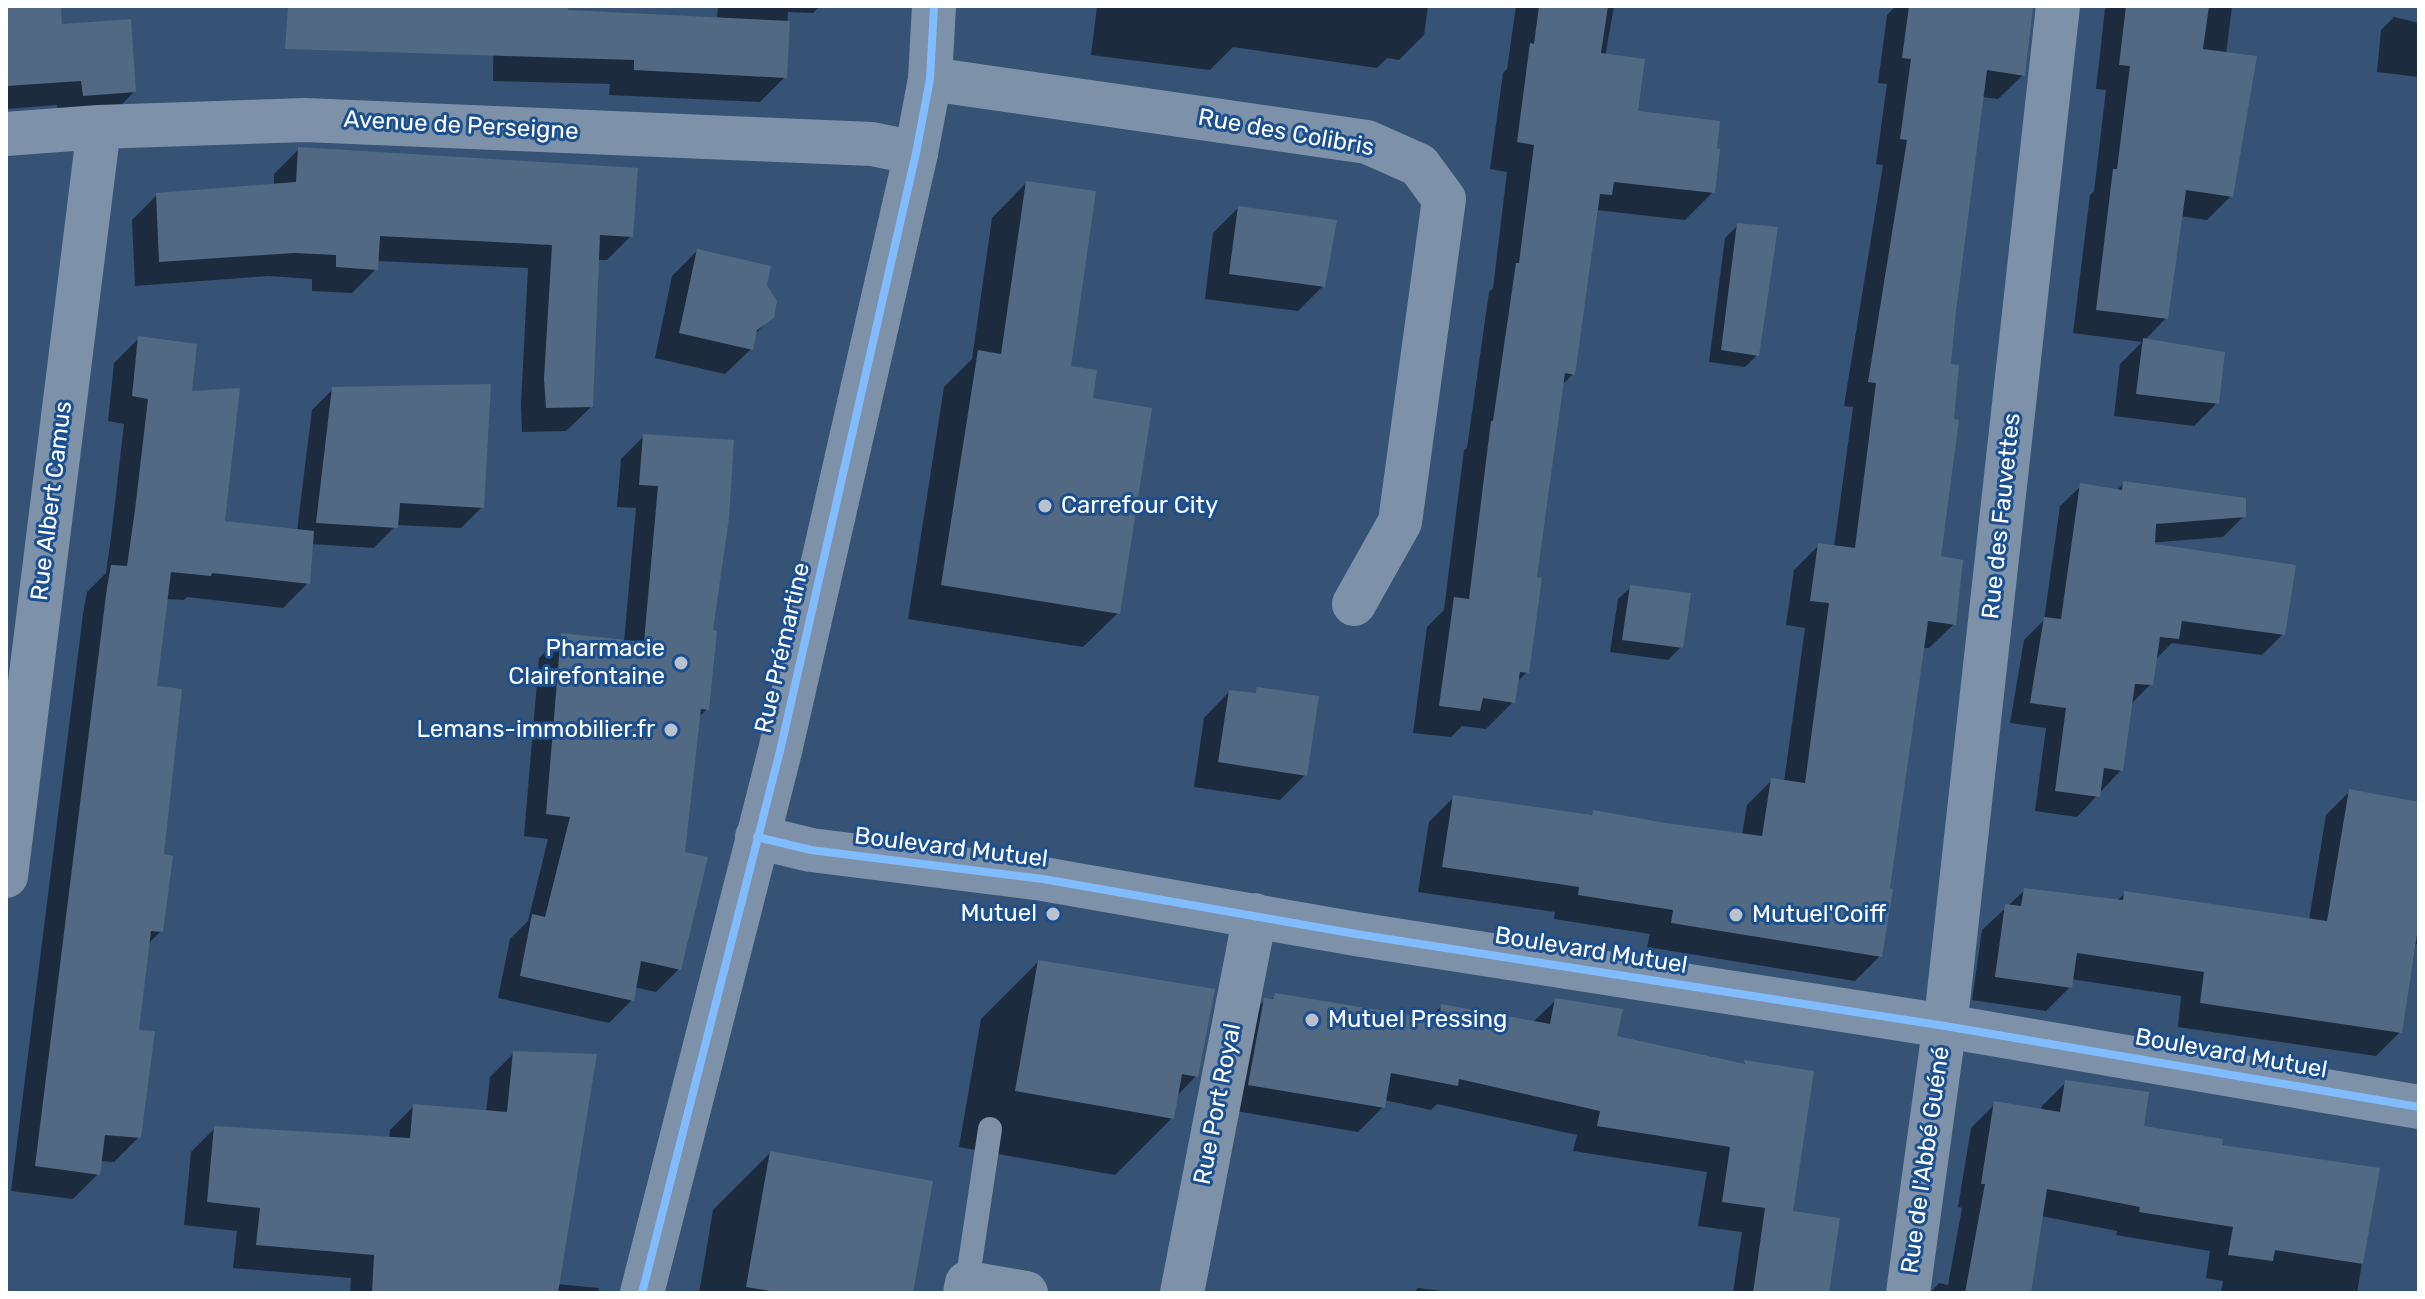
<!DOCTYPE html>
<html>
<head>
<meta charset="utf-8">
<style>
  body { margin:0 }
  #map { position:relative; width:2425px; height:1299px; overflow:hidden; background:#365274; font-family:Rubik,sans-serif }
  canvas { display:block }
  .frame { position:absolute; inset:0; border:8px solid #fff; pointer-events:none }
</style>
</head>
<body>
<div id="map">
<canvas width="2425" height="1299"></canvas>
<div class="frame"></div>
</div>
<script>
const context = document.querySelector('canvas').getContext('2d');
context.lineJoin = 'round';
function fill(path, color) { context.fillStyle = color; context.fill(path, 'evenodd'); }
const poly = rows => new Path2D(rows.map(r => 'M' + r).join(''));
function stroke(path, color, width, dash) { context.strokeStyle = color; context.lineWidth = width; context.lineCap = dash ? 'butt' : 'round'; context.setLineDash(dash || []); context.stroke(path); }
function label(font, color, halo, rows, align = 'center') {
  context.font = font + ' Rubik,sans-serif'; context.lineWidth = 6; context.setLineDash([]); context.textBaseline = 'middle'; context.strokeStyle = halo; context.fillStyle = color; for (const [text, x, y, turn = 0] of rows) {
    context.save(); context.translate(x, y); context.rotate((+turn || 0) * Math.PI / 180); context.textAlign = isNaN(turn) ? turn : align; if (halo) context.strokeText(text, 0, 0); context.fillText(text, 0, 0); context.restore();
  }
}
fill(poly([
  [6,6,59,6,60,26,134,92,109,117,58,120,57,105,6,109],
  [494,6,566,6,566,12,717,20,718,6,820,6,813,13,788,12,785,77,760,102,609,95,610,84,493,81],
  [1097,6,1428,6,1424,35,1399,60,1387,58,1377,68,1233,47,1210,70,1091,55],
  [1516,6,1614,6,1592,132,1713,192,1685,220,1596,210,1573,374,1562,385,1535,579,1527,672,1516,683,1513,702,1486,729,1462,726,1451,737,1413,733,1427,627,1444,610,1464,450,1467,448,1489,292,1493,288,1507,172,1490,169,1503,73,1507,69],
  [1896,6,2032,6,2023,75,1998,99,1982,97,1954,311,1939,558,1954,624,1929,648,1922,648,1880,956,1855,981,1647,947,1650,934,1554,919,1555,912,1418,892,1429,822,1454,797,1589,817,1594,812,1742,835,1747,805,1772,780,1784,782,1805,628,1786,625,1794,570,1819,545,1834,547,1853,407,1844,406,1883,165,1876,164,1887,84,1878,83,1887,15],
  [2108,6,2232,6,2226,54,2231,196,2207,220,2180,216,2166,318,2144,341,2217,403,2194,426,2114,416,2120,364,2142,342,2073,333,2090,195,2094,191,2106,90,2096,89,2105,9],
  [2394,17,2419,23,2419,77,2377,72,2381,30],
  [299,149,631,236,607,260,597,260,591,407,566,431,522,432,521,404,528,268,377,261,376,269,352,293,312,291,312,279,268,276,135,286,132,220,157,195,274,186,274,174],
  [1026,183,1069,367,1091,400,1118,613,1083,647,908,619,944,387,972,359,992,218],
  [1238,208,1323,286,1298,311,1205,299,1213,233],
  [1738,225,1757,355,1745,367,1709,362,1725,238],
  [697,251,765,285,772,317,754,335,751,349,725,374,655,358,672,276],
  [139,338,189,393,223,522,297,531,312,410,333,389,482,507,461,528,396,525,374,548,311,544,308,583,283,608,187,597,184,600,166,599,154,688,162,856,161,931,148,944,137,1032,139,1137,114,1162,100,1161,98,1174,73,1199,11,1191,83,614,87,592,106,573,111,537,124,424,108,421,114,363],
  [644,436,711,632,707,709,698,718,683,854,679,969,656,992,634,987,632,1000,609,1023,498,998,510,939,528,921,548,839,524,836,539,658,562,635,624,642,636,508,617,507,621,459],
  [2124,483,2244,516,2223,537,2147,543,2283,634,2262,655,2172,643,2154,661,2151,684,2130,705,2121,770,2077,817,2035,811,2046,728,2010,723,2024,640,2044,620,2060,506,2081,486,2116,491],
  [1631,587,1681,647,1668,660,1610,652,1618,599],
  [1257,690,1305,775,1280,800,1194,787,1204,718,1229,692,1252,695],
  [2350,791,2419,804,2419,944,2416,944,2400,1032,2376,1056,2178,1027,2181,996,2071,979,2070,987,2046,1011,1972,1000,1982,930,2025,890,2117,901,2125,893,2309,920,2326,815],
  [1038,962,1196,1076,1176,1097,1172,1118,1115,1175,959,1147,981,1019],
  [1275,995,1427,1020,1442,1006,1532,1023,1556,1000,1615,1038,1742,1066,1745,1063,1791,1213,1827,1293,1733,1293,1742,1232,1698,1226,1707,1172,1573,1151,1577,1135,1437,1104,1431,1110,1384,1100,1383,1107,1358,1132,1224,1109,1240,1025,1265,1000,1270,1001],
  [514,1053,557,1284,599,1288,598,1293,350,1293,351,1278,233,1268,237,1231,184,1225,191,1152,215,1128,389,1139,390,1130,414,1106,486,1113,490,1077],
  [2066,1082,2141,1128,2219,1147,2377,1170,2357,1293,2221,1293,2223,1281,2206,1278,2210,1251,2116,1235,2117,1231,2041,1216,2028,1293,1930,1293,1939,1283,1948,1285,1962,1208,1958,1207,1971,1128,1995,1104,2041,1111,2042,1106],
  [770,1153,911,1293,699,1293,713,1210],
  [1418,1288,1458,1293,1413,1293]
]), '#0007');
fill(poly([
  [6,6,61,6,62,24,131,19,136,92,83,96,81,81,6,86],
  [288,6,568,6,568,10,790,21,787,78,634,70,634,60,285,49],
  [1539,6,1608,6,1601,53,1645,59,1638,111,1720,121,1717,148,1720,149,1715,193,1614,182,1612,195,1600,194,1575,375,1565,373,1537,577,1542,578,1529,673,1520,672,1515,703,1483,698,1480,711,1439,706,1454,597,1469,599,1491,421,1493,421,1516,263,1519,263,1534,145,1517,142,1530,43,1534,44],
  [1909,6,2033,6,2025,76,1987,70,1956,311,1951,364,1959,365,1954,419,1959,420,1941,556,1963,560,1956,625,1928,621,1890,888,1893,889,1882,957,1671,923,1673,910,1578,895,1579,887,1442,867,1453,795,1592,815,1593,810,1666,823,1762,836,1771,778,1805,783,1829,603,1810,601,1818,543,1855,548,1876,383,1868,382,1907,140,1900,139,1911,59,1902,58],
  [2126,6,2209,6,2203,49,2257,56,2233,197,2186,190,2168,319,2096,310,2113,169,2117,169,2130,66,2119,65],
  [298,147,638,168,633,237,600,235,593,407,546,408,544,379,552,245,380,236,378,270,336,267,336,255,294,253,159,262,156,193,296,182],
  [1026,181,1096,191,1071,366,1097,370,1093,398,1152,408,1120,614,941,585,978,350,1001,354],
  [1238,206,1337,220,1325,287,1229,274],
  [1737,223,1778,227,1759,356,1721,350],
  [697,249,771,266,767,285,777,301,774,318,757,330,753,350,679,333],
  [138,336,197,344,192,391,240,388,225,521,314,531,310,584,212,573,211,576,171,572,157,686,182,689,164,854,173,856,163,932,151,931,139,1030,155,1031,141,1138,105,1135,100,1175,35,1166,107,587,111,565,127,566,135,510,148,399,132,396],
  [2143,338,2225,352,2219,404,2136,394],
  [491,384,484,508,400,503,398,528,316,523,332,387],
  [643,434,734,440,729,518,713,630,717,631,709,710,701,709,685,852,708,857,681,970,641,961,634,1001,520,976,532,914,545,917,570,817,546,814,561,633,644,642,658,486,639,485],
  [2123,481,2246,498,2246,517,2156,524,2155,544,2296,565,2285,635,2182,621,2179,639,2160,637,2153,685,2135,684,2123,771,2104,768,2100,797,2055,791,2066,708,2030,703,2044,617,2061,619,2080,483,2122,490],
  [1630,585,1691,593,1683,648,1622,640],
  [1257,687,1319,696,1307,776,1218,762,1229,690,1255,693],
  [2349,789,2419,802,2419,922,2402,1033,2200,1003,2204,972,2077,953,2072,988,1995,977,2005,904,2021,906,2024,888,2123,900,2124,891,2327,921],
  [1038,960,1215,989,1198,1077,1182,1074,1174,1119,1015,1091],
  [1275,993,1439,1020,1441,1004,1550,1024,1555,998,1623,1009,1617,1036,1745,1064,1744,1060,1814,1071,1793,1211,1840,1218,1829,1293,1753,1293,1765,1208,1722,1202,1730,1147,1597,1126,1600,1111,1459,1079,1458,1086,1391,1073,1385,1108,1248,1085,1264,998,1273,999],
  [513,1051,597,1054,558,1293,372,1293,374,1255,256,1245,260,1208,207,1202,214,1126,410,1138,413,1104,507,1112],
  [2065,1080,2149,1092,2144,1126,2223,1139,2222,1145,2380,1168,2363,1264,2275,1250,2273,1261,2228,1255,2233,1227,2139,1212,2140,1207,2047,1189,2031,1293,1965,1293,1985,1184,1981,1184,1994,1101,2060,1112],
  [770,1151,933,1181,913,1293,782,1293,746,1287]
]), '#526984');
stroke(poly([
  [967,1283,990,1129]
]), '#7d92a8', 24);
stroke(poly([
  [930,79,1367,142,1419,165,1444,199,1400,522,1354,604],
  [6,134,99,127,305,120,872,144,916,153],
  [757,837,811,850,1043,879,1356,934,1945,1026,2419,1107],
  [6,876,99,127],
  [965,1293,967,1283,1026,1293],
  [1182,1293,1255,915],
  [1908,1293,1948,1001,2058,6]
]), '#7d92a8', 44);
stroke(poly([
  [642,1293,780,751,916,153,930,79,934,6]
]), '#7d92a8', 44);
stroke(poly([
  [757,837,811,850,1043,879,1356,934,1945,1026,2419,1107],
  [642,1293,780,751,916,153,930,79,934,6]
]), '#80bcff', 8);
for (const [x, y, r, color] of [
  [1045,506,8,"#b9c2ce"],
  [681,663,8,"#b9c2ce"],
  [671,730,8,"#b9c2ce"],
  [1053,914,8,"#b9c2ce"],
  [1736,915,8,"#b9c2ce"],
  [1312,1020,8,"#b9c2ce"]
]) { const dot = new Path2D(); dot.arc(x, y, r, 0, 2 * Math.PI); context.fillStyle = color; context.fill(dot); stroke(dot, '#1b4f8f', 3); }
label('24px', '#fff', '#1b4f8f', [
  ["Avenue de Perseigne",461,126,3],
  ["Rue des Colibris",1286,133,10],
  ["Rue Albert Camus",52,501,-83],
  ["Rue des Fauvettes",2002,516,-84],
  ["Rue Prémartine",783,648,-77],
  ["Boulevard Mutuel",951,848,7],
  ["Boulevard Mutuel",1591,951,9],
  ["Boulevard Mutuel",2231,1054,10],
  ["Rue Port Royal",1218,1104,-79],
  ["Rue de l'Abbé Guéné",1926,1160,-82]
]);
label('24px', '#fff', '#1b4f8f', [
  ["Carrefour City",1061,506],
  ["Pharmacie",665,649,"right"],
  ["Clairefontaine",665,677,"right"],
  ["Lemans-immobilier.fr",655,730,"right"],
  ["Mutuel",1037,914,"right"],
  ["Mutuel'Coiff",1752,915],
  ["Mutuel Pressing",1328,1020]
], 'left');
</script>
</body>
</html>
